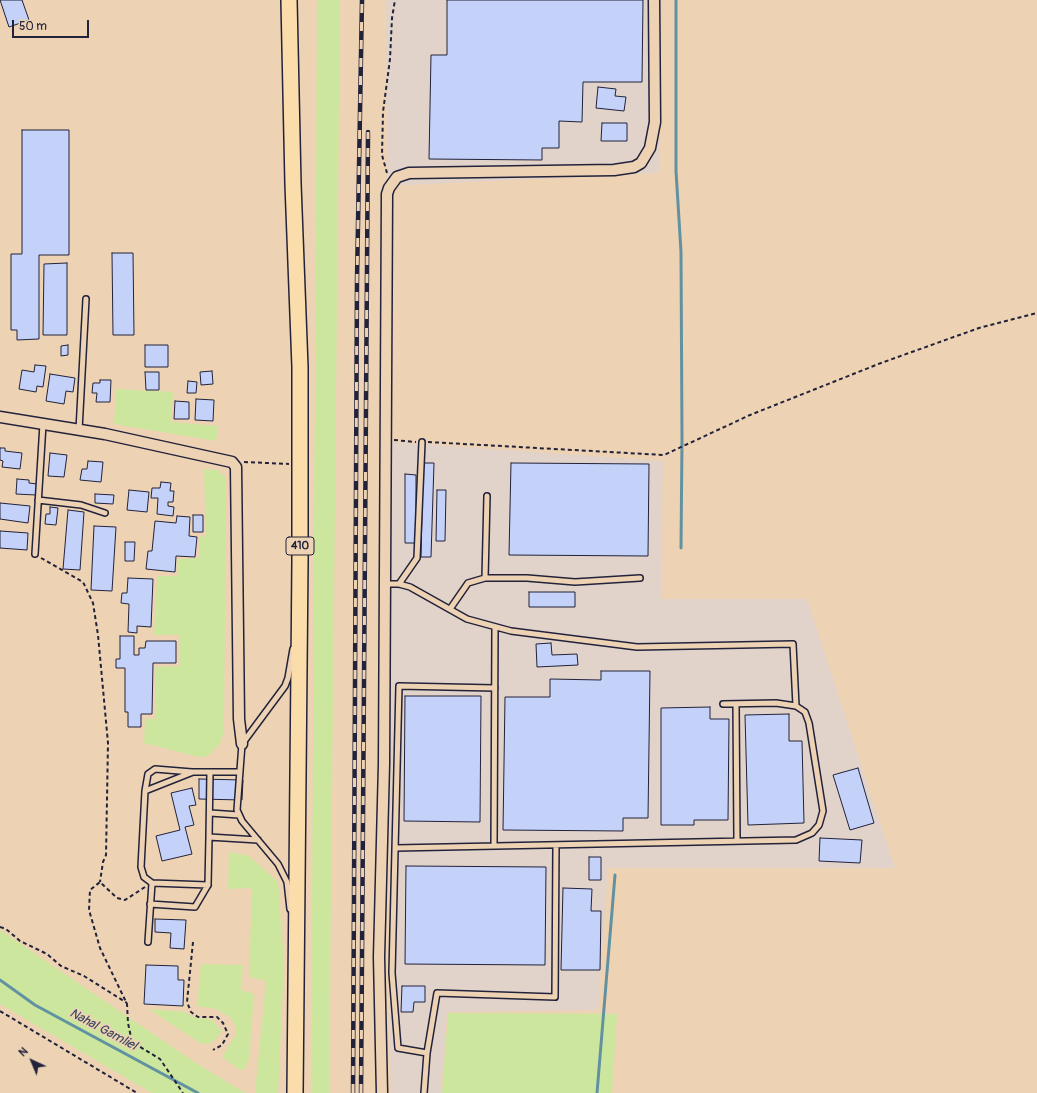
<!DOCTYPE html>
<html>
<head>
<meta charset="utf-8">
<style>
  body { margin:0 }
  #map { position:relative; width:1037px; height:1093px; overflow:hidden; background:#edd3b4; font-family:Pangolin,sans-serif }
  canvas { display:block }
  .north { position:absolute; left:12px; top:1041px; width:40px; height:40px; -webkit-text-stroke:3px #edd3b4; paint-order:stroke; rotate:316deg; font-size:11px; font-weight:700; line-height:16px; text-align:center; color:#22223b }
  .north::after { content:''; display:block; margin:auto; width:14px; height:18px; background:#22223b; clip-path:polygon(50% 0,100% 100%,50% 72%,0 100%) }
  .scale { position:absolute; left:12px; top:20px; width:77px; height:18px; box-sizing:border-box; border:2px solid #22223b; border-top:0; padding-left:5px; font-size:12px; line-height:14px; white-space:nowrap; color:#22223b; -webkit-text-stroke:3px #edd3b4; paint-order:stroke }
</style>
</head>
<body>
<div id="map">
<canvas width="1037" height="1093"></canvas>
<div class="north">N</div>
<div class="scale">50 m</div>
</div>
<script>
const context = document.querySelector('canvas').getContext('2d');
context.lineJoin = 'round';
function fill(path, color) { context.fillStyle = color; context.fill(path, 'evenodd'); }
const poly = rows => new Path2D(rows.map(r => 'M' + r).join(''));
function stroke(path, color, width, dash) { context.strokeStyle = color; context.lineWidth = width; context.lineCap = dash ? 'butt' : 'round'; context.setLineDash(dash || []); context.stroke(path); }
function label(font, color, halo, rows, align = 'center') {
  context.font = font + ' Pangolin,sans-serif'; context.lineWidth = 3.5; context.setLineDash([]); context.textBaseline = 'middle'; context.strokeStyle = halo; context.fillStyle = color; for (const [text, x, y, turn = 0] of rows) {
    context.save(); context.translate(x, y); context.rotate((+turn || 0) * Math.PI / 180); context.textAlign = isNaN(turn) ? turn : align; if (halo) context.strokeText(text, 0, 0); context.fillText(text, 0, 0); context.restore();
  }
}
fill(poly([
  [386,0,662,0,659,173,387,186],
  [391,442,663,461,661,599,807,599,895,868,608,868,598,1010,447,1012,441,1093,391,1093,389,987]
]), '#e1d3c9');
fill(poly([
  [317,0,340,0,329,1093,311,1093],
  [116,389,173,392,171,422,218,426,216,441,114,424],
  [204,469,218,470,226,479,224,730,220,743,213,751,208,756,199,757,144,743,145,719,155,719,155,667,179,666,180,635,154,635,157,576,177,576,178,559,199,558,199,536,206,537],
  [229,852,249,856,278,882,284,962,278,1093,255,1093,266,981,249,977,252,888,228,889],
  [0,930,196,1063,245,1093,152,1093,0,1004],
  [201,964,243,965,241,990,254,994,249,1058,245,1069,240,1070,222,1057,236,1034,235,1025,231,1018,216,1009,197,1006],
  [149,1009,185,1012,193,1017,212,1020,222,1031,215,1040,209,1044,200,1043],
  [448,1013,617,1014,612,1093,442,1093]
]), '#cce79d');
stroke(poly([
  [676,0,676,171,681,252,682,440,681,548],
  [0,980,35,1005,198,1093],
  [597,1093,615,875]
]), '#6292a2', 3);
const building = poly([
  [0,0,22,0,29,20,9,27,0,0],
  [447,0,643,0,642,82,583,82,582,122,559,121,559,148,542,148,542,160,429,159,431,55,447,55,447,0],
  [598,87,616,89,615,96,626,97,624,111,596,108,598,87],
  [602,123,627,123,627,141,601,141,602,123],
  [22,130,69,130,69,255,39,255,39,339,17,340,17,330,11,330,11,254,22,254,22,130],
  [112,253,133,253,134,335,113,335,112,253],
  [67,263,67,335,43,335,44,264,67,263],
  [68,345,68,355,61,356,61,346,68,345],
  [145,345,168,345,168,367,145,367,145,345],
  [35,365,46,366,43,387,37,386,36,392,19,389,22,370,34,372,35,365],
  [212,371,213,384,201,385,200,372,212,371],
  [145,372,159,372,159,390,146,390,145,372],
  [50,374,75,378,73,392,66,391,64,404,46,401,50,374],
  [100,380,111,380,110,402,96,402,97,393,92,393,93,383,100,383,100,380],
  [188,381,197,382,196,393,187,393,188,381],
  [196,399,214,400,213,421,195,420,196,399],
  [175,401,189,402,189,419,174,419,175,401],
  [0,448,5,448,5,451,22,453,20,469,2,467,3,461,0,460,0,448],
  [50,453,67,455,64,477,48,476,50,453],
  [88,461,103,462,101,482,80,480,82,469,87,469,88,461],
  [423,463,434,463,431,557,421,557,423,463],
  [511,463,649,464,648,556,509,555,511,463],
  [405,474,416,475,416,543,405,543,405,474],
  [17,479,29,480,29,483,37,484,36,495,16,494,17,479],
  [161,482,171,483,170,491,174,491,173,502,168,502,168,506,174,507,173,516,157,514,158,498,151,498,152,488,160,488,161,482],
  [129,490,149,492,147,512,127,510,129,490],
  [437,490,446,490,445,541,436,541,437,490],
  [95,494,114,495,113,504,95,503,95,494],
  [0,503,30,506,28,523,0,519,0,503],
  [50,507,58,508,56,525,45,524,46,514,50,514,50,507],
  [68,510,84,512,80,570,63,569,68,510],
  [193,515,203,515,203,532,193,532,193,515],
  [177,516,190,517,189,536,197,537,195,557,176,556,175,572,146,569,148,551,152,551,155,521,176,523,177,516],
  [94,526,116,527,112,591,91,590,94,526],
  [0,531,28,533,27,550,0,548,0,531],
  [125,542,135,542,134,561,125,561,125,542],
  [128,578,153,579,151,627,137,626,137,633,128,632,129,604,121,603,122,593,127,593,128,578],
  [529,592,575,592,575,607,529,607,529,592],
  [120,636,134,636,134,655,139,655,139,648,145,648,146,641,176,641,176,663,153,663,152,714,141,714,141,727,128,727,128,712,125,712,125,668,116,668,116,659,120,659,120,636],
  [551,643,552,655,577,654,578,665,537,667,536,644,551,643],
  [601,671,650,671,648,818,623,818,623,831,503,830,505,697,550,697,550,679,601,680,601,671],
  [405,696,481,696,480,822,404,821,405,696],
  [710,707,710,719,729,719,728,820,694,820,694,825,661,825,661,708,710,707],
  [789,714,789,741,802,741,804,823,748,825,745,715,789,714],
  [858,768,874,823,850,830,833,775,858,768],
  [199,779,243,780,242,800,199,799,199,779],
  [192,788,196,805,189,806,194,825,185,827,192,854,162,861,156,836,180,830,171,793,192,788],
  [820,838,862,840,860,863,819,861,820,838],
  [589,857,601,857,601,880,589,880,589,857],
  [406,866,546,867,545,965,405,964,406,866],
  [563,888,592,889,591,911,601,911,600,970,561,970,563,888],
  [155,919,186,920,184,949,170,948,171,933,155,932,155,919],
  [146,965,178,966,178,980,184,980,183,1006,144,1004,146,965],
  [402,986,425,986,425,1002,414,1002,413,1012,401,1012,402,986]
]);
fill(building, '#c4d2f9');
stroke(building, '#22223b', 1);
const lane = poly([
  [79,430,86,299],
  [38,500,81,505,105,513],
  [35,554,43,424],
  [485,578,487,496],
  [384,584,399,584,410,587,467,619,511,631,637,647,793,644,796,706],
  [399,584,417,558,422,442],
  [450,609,468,583,485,578,527,578,575,582,640,578],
  [736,704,737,841],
  [240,772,193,772,145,791,141,867,144,877,152,883,208,885,209,837,258,840],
  [145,791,148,774,155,769,192,772],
  [210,813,239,815],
  [209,837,210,772],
  [494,846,495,627],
  [396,848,796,840,812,833,819,825,823,811,809,723,805,712,796,706,776,703,723,704],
  [150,904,195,907,208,885],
  [290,909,287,882,278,864,242,821,237,810,242,744,285,686,288,678,293,649],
  [148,942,152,883],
  [427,1053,398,1048,392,973,399,686,495,688],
  [424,1093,427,1053,437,993,555,997,556,845]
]);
const street = poly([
  [0,417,105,434,232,462,236,467,239,719,242,744],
  [382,1093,379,957,384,764,387,194,389,188,397,177,409,173,614,170,634,167,641,163,650,148,655,122,654,0]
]);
const primary = poly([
  [289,0,293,184,300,367,300,561,295,1093]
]);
stroke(lane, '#22223b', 8);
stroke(street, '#22223b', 13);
stroke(primary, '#22223b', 18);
stroke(poly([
  [387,173,382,155,383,112,390,59,392,18,395,0],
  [394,440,416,442],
  [428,442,664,455,750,415,881,363,979,328,1037,313],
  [244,462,289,464],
  [41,558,83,582,93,603,98,635,108,743,106,855,103,862,100,882],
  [145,887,125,900,117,898,100,882,90,890,89,910,100,948,127,1004,128,1023,132,1042,160,1059,183,1093],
  [0,927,6,929,20,941,47,954,61,966,84,976,127,1003],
  [193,942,187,1002,191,1012,198,1017,217,1017,223,1023,228,1034,222,1045,213,1050],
  [0,1011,137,1093]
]), '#22223b', 2, [4, 3]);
stroke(lane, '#edd3b4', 5);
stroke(street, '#edd3b4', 10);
stroke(primary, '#fbddab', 15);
const rail = poly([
  [353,1093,357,280,362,0],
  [361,1093,368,132]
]);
stroke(rail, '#22223b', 4.5);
stroke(rail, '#edd3b4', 3, [9]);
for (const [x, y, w] of [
  [300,546,28]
]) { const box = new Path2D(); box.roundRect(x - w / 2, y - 9, w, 18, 3); context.fillStyle = '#edd3b4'; context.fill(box); stroke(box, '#22223b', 1); }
label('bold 11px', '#22223b', null, [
  ["410",300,546]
]);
label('italic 13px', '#37475d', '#edd3b4', [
  ["Nahal Gamliel",103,1030,28]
]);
</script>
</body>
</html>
